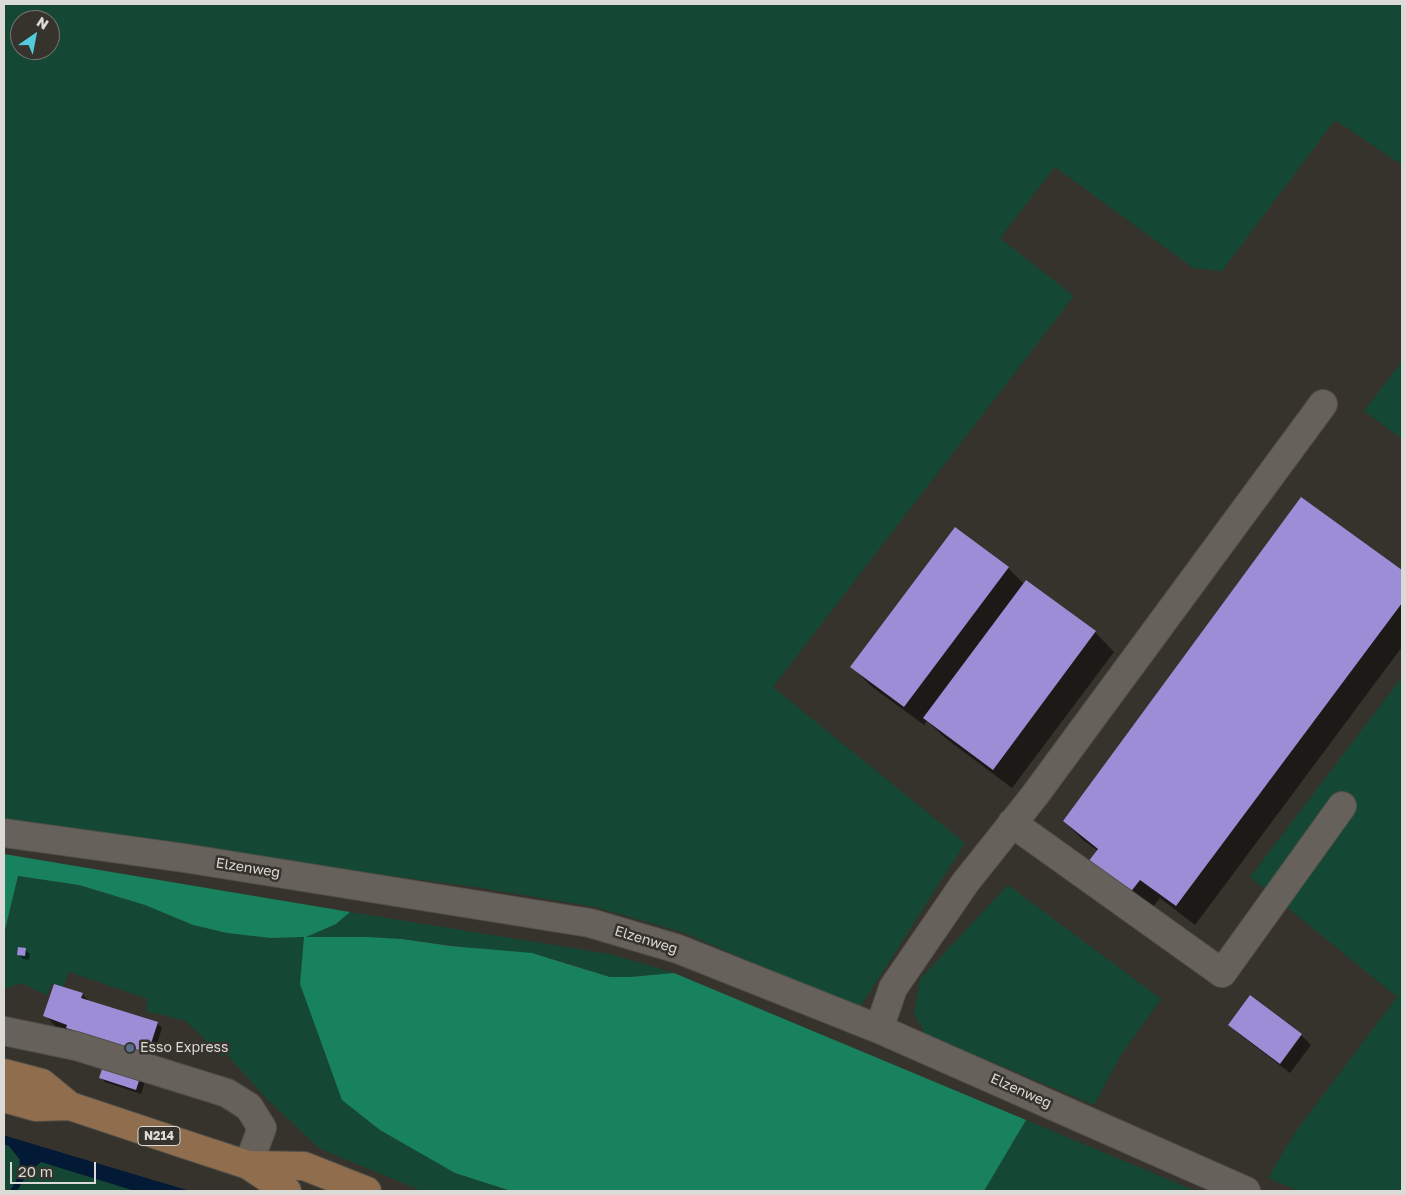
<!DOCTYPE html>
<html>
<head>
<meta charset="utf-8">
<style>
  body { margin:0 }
  #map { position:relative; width:1406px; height:1195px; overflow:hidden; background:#36322c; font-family:"Golos Text",sans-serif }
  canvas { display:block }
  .frame { position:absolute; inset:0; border:5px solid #dcdad6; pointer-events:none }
  .north { position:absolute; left:10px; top:10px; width:50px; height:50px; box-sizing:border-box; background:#36322c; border:1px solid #787570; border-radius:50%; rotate:33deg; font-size:14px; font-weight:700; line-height:20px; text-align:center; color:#dcdad6 }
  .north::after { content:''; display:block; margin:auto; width:18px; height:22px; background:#53cbdb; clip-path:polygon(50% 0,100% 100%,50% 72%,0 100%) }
  .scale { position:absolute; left:10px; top:1162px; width:86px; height:22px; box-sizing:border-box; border:2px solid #dcdad6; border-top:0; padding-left:6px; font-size:15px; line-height:18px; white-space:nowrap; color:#dcdad6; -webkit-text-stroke:4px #36322c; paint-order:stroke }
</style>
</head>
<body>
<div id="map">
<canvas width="1406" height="1195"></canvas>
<div class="frame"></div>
<div class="north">N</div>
<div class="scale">20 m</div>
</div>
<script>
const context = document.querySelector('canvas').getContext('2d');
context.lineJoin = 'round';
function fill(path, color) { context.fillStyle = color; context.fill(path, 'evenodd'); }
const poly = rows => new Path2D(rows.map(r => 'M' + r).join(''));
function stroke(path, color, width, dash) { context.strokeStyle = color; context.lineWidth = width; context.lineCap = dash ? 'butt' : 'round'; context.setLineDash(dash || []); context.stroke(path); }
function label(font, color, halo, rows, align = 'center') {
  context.font = font + ' "Golos Text",sans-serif'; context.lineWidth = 5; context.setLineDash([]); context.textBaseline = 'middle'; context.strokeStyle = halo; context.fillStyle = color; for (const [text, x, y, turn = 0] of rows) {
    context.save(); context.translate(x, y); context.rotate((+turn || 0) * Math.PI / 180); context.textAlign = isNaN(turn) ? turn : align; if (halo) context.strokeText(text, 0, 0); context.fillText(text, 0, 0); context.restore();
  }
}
fill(poly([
  [4,4,1402,4,1402,165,1335,120,1222,271,1193,268,1055,167,1000,238,1074,296,773,687,965,843,859,1009,685,933,595,907,476,887,184,849,4,819],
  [20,20,50,20,50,50,20,50],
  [1402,361,1402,439,1364,411],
  [1402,677,1402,1191,1299,1191,1268,1178,1296,1131,1397,997,1250,877],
  [18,876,79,885,145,905,193,925,227,933,270,938,304,937,336,924,350,912,610,954,674,973,630,977,610,977,551,958,402,939,368,937,304,937,455,1173,511,1191,422,1191,320,1149,266,1098,226,1054,222,1057,186,1021,146,1011,148,999,69,972,63,987,52,983,47,995,21,983,4,989,4,934],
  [1008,885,1161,999,1121,1055,1094,1105,925,1034,914,1013,920,979],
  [1026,1120,1196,1191,984,1191],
  [4,1144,9,1146,20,1160,19,1175,10,1191,4,1191],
  [41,1161,135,1191,17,1191,26,1176]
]), '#154834');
fill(poly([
  [4,854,350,912,336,924,306,937,368,937,402,939,451,946,532,953,610,977,630,977,674,973,1026,1120,984,1191,511,1191,455,1173,380,1130,342,1100,300,984,304,937,270,938,227,933,193,925,145,905,79,885,18,876,4,934]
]), '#18815d');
fill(poly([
  [4,1136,6,1136,190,1191,135,1191,41,1162,26,1176,17,1191,10,1191,19,1175,20,1160,9,1146,4,1144]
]), '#021a36');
fill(poly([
  [1302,498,1402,571,1402,647,1195,925,1160,898,1149,912,1090,862,1098,851,1083,840,1064,821],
  [955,529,1008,568,1024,584,1095,632,1114,652,1012,788,944,737,927,721,924,725,871,686,852,667],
  [25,950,30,954,29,960,23,959,19,955],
  [82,994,89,1001,157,1023,162,1028,141,1094,105,1082,101,1077,111,1045,59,1030,45,1015],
  [1250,997,1301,1035,1311,1045,1290,1073,1239,1034,1230,1025]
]), '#0007');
fill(poly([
  [1301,497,1402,570,1402,603,1176,906,1140,880,1129,894,1088,862,1098,849,1063,821],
  [955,527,1009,567,904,707,850,667],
  [1026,580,1096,631,993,770,923,718],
  [18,947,26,948,25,956,17,955],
  [54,984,83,993,81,998,158,1022,136,1090,99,1078,111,1042,66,1028,67,1025,43,1016],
  [1250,995,1302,1034,1280,1064,1228,1025]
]), '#9b8dd6');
const minor = poly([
  [1012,823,1222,973,1342,806],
  [4,833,184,858,590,923,678,949,879,1029,1246,1191],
  [879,1029,893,988,965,883,1035,795,1323,404],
  [4,1031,76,1046,227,1093,249,1107,262,1128,248,1165]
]);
const major = poly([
  [4,1073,42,1083,70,1106],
  [4,1098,36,1107,70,1106,187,1145,248,1165,287,1191],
  [248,1165,304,1166,367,1191]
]);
stroke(minor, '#52504a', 30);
stroke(major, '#52504a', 30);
stroke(minor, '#66625b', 28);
stroke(major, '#8f6d4d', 28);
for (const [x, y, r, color] of [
  [130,1048,5,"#5c6f8a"]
]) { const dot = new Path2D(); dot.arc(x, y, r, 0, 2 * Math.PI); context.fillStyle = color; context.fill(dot); stroke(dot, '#36322c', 2); }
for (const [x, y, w] of [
  [159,1136,42]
]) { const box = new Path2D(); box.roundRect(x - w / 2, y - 9.5, w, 19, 4); context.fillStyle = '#36322c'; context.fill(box); stroke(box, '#dcdad6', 1); }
label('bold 12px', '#dcdad6', null, [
  ["N214",159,1136]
]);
label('14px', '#dcdad6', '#36322c', [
  ["Elzenweg",248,868,9],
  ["Elzenweg",646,940,17],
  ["Elzenweg",1021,1091,24]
]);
label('14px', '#dcdad6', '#36322c', [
  ["Esso Express",140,1048]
], 'left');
</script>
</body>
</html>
